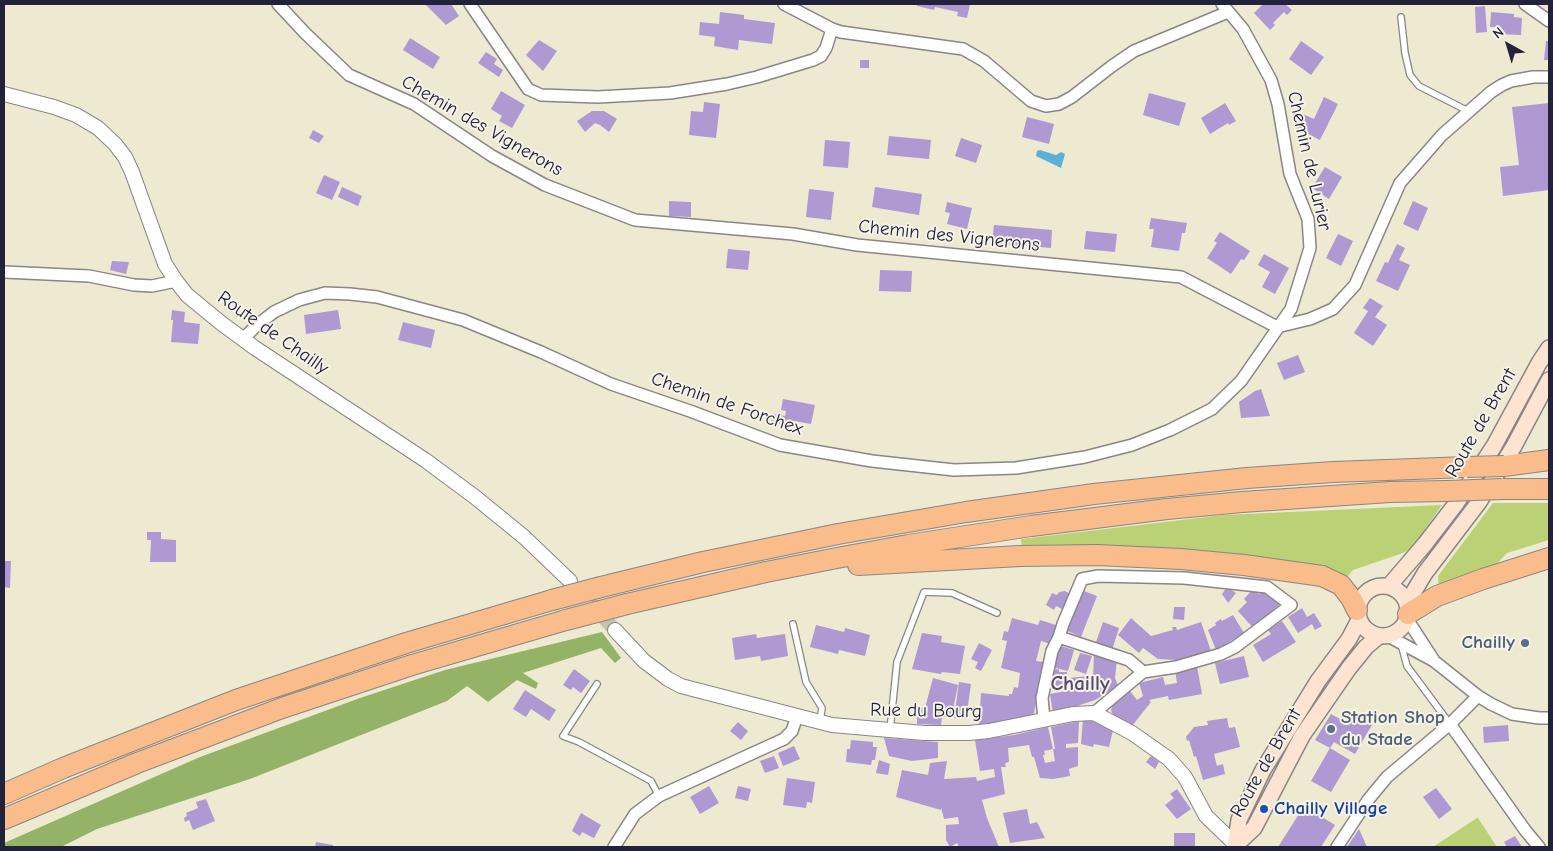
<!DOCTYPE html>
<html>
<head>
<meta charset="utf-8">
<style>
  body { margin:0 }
  #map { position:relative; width:1553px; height:851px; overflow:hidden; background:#eee9d1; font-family:"Comic Neue",sans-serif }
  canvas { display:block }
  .frame { position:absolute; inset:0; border:5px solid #22223b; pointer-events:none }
  .north { position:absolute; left:1483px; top:20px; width:50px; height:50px; -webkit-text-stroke:4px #f7f3e8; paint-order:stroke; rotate:321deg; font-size:14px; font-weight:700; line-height:20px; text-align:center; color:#22223b }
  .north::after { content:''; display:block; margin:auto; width:18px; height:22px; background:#22223b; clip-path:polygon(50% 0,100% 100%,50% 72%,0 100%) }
</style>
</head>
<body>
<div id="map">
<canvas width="1553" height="851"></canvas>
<div class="frame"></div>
<div class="north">N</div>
</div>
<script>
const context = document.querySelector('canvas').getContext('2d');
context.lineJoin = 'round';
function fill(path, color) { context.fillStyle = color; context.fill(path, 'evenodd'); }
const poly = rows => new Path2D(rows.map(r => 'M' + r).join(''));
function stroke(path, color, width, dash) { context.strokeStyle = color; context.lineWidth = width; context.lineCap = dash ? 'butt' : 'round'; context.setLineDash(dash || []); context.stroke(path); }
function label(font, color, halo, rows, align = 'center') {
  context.font = font + ' "Comic Neue",sans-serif'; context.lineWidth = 4; context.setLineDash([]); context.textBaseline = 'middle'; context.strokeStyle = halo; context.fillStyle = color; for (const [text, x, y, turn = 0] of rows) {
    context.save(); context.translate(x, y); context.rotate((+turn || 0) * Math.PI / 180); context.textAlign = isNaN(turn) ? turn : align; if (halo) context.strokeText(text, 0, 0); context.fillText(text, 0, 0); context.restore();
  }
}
fill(poly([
  [1493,503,1549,503,1549,540,1507,553,1490,571,1439,589,1438,576],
  [1442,505,1411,549,1400,554,1353,570,1346,578,1022,550,1021,539,1224,515],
  [1478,818,1497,847,1433,847,1477,818]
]), '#bbd176');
fill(poly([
  [602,632,621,658,615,663,601,648,523,673,538,683,536,689,517,680,488,702,467,686,447,701,250,779,97,829,61,847,4,847,4,843,200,757,360,698,445,670]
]), '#94b367');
fill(poly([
  [1040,150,1056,155,1061,152,1065,154,1061,168,1036,156,1037,151]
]), '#5dafd8');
fill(poly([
  [425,4,451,4,459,16,446,25],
  [917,4,970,4,967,18,957,16,958,12,935,7,934,10,917,6],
  [1263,4,1285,4,1292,10,1287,15,1284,12,1273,23,1275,25,1270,30,1254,13],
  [1485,6,1487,32,1476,33,1475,7],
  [720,12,744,15,744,19,775,23,772,44,739,40,738,50,714,46,715,37,699,35,700,22,719,24],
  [1491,12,1514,14,1514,17,1522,18,1521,35,1497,34,1498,27,1490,27],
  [410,38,440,57,433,69,403,50],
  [539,40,557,51,543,71,526,55],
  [1301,41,1324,57,1311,75,1289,59],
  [1546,41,1549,41,1549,60,1544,60],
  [486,52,497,59,494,64,503,70,499,77,478,63],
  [860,60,869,60,869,68,860,68],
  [501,91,525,105,512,128,499,121,502,116,491,109],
  [1149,93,1186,103,1179,126,1143,115],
  [1324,97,1338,104,1320,140,1296,128,1303,114,1314,119],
  [704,102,720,104,716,138,689,135,691,111,703,112],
  [1225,103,1236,121,1229,125,1228,123,1210,134,1201,118],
  [1549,103,1549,190,1503,196,1500,167,1519,165,1512,107],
  [592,111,604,111,617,119,609,132,600,125,595,123,585,132,577,121],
  [1027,117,1054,124,1049,144,1022,137],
  [313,130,324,136,319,143,309,138],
  [889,136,931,140,929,159,887,155],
  [961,138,982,145,976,163,955,156],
  [825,140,850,142,848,168,823,166],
  [1325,167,1342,177,1329,199,1312,188],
  [324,175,340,182,332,200,316,193],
  [342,187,362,196,358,206,338,197],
  [875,187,922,194,919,215,872,207],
  [809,189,834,192,831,220,806,217],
  [669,201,691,202,691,217,669,216],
  [1413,201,1428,208,1418,231,1403,224],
  [947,202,972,208,967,229,947,224,950,213,945,212],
  [1151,218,1187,223,1185,233,1182,233,1179,251,1151,247,1154,229,1149,229],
  [994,225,1052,230,1051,248,992,243],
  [1086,231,1117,234,1115,252,1084,249],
  [1220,232,1250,251,1244,260,1241,259,1231,274,1207,258,1217,243,1214,241],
  [1338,234,1353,241,1341,266,1326,258],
  [1397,244,1405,248,1399,260,1410,265,1398,291,1376,281,1385,262,1388,263],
  [728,249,750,251,748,270,726,268],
  [1264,254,1289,268,1275,294,1262,287,1270,272,1258,265],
  [112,261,129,262,126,274,110,270],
  [880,270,912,271,911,292,879,291],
  [1370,298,1383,306,1375,317,1387,325,1373,346,1354,333,1368,311,1363,308],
  [172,310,185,312,184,322,200,324,198,344,171,342,173,320,171,320],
  [338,310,341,329,306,334,304,315],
  [403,322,435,330,431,348,398,340],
  [1298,355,1305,372,1284,380,1277,363],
  [1261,389,1270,416,1241,418,1239,402,1255,391],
  [783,399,815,405,811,424,794,421,793,427,771,422,773,414,785,416,786,411,781,410],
  [147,532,161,532,161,539,176,540,176,562,150,562,151,540,147,540],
  [4,561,11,561,10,588,4,587],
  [1227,587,1236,593,1228,603,1222,594],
  [1079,589,1097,596,1081,637,1063,629],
  [1253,589,1259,594,1265,589,1280,604,1253,628,1238,611,1247,602,1244,599],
  [1065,591,1070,594,1062,609,1056,606,1054,610,1046,605,1052,593,1057,595,1059,592],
  [1174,607,1185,607,1184,620,1173,619],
  [1302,608,1307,617,1314,613,1322,626,1315,630,1312,624,1298,633,1288,617],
  [1233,615,1244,633,1216,650,1208,630,1216,625,1215,623,1221,619,1222,621],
  [1012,618,1038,625,1040,620,1059,626,1054,645,1041,641,1036,661,1044,662,1034,713,1031,717,979,725,981,693,1009,696,1009,694,1012,694,1014,687,1018,688,1020,673,1001,668,1007,641,1002,640,1004,631,1008,632],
  [1131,618,1151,636,1173,630,1172,627,1176,627,1177,630,1201,622,1212,654,1178,664,1178,660,1158,659,1143,648,1139,653,1118,635],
  [1282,621,1296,642,1263,662,1253,645,1271,634,1268,630],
  [1103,622,1119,628,1112,650,1095,645],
  [816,625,844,632,845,628,870,635,865,656,839,650,838,654,810,647],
  [922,633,942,636,941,642,965,646,960,674,942,672,941,674,912,669],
  [756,634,757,638,785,634,788,656,761,661,760,656,735,660,732,638],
  [979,643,992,650,981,671,975,668,978,662,971,659],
  [1058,645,1074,650,1068,671,1052,667],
  [1080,653,1092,656,1086,674,1074,670],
  [1094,655,1117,659,1115,678,1118,686,1095,700,1053,714,1050,694,1071,690,1069,678,1088,676,1089,679,1093,679],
  [1244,656,1249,677,1220,684,1215,663],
  [1197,666,1202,694,1169,700,1168,696,1149,700,1151,702,1132,726,1113,715,1111,710,1114,700,1130,691,1137,700,1143,696,1139,683,1163,677,1165,685,1177,683,1175,670],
  [574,669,590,681,581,693,573,687,571,690,563,685],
  [1059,669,1059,672,1067,672,1068,689,1052,690,1050,670],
  [933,678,958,685,951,719,942,716,941,725,917,724,917,717,921,707,925,708],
  [959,682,971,684,966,719,954,718],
  [525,690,556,710,549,721,531,709,526,717,513,709],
  [1348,711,1372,725,1355,754,1334,742,1330,748,1315,740,1331,714,1342,720],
  [1227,718,1229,728,1235,727,1240,747,1214,754,1217,766,1223,764,1225,774,1203,780,1196,756,1194,757,1189,740,1187,741,1186,737,1194,727,1208,725,1207,721],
  [1083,719,1095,721,1113,730,1109,747,1094,744,1093,747,1081,744],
  [1079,721,1078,743,1066,744,1066,748,1078,747,1078,766,1069,769,1070,776,1053,779,1040,778,1034,757,1032,757,1029,745,1008,748,1009,762,1005,763,1006,767,1001,767,1005,794,982,800,987,818,999,847,959,847,957,843,950,847,946,840,946,825,959,824,958,817,944,819,941,807,941,810,896,797,902,770,928,775,930,763,947,761,944,779,976,777,977,781,995,777,994,769,980,771,975,740,1014,735,1048,727,1053,749,1044,751,1045,755,1043,755,1045,763,1055,761,1053,749,1055,749,1051,727],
  [738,722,748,731,741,740,730,731],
  [1508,725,1509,741,1484,743,1483,727],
  [884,738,938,742,938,758,912,761,889,756],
  [851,740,873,742,873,747,877,747,875,760,872,760,871,765,846,762,847,749,850,749],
  [794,746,800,759,783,766,778,753],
  [1330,748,1350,760,1331,792,1311,781],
  [774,756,779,768,765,773,760,761],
  [1151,756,1159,762,1155,769,1146,762],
  [879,760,890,764,888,775,876,773],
  [787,778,815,782,812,803,807,802,806,808,783,805],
  [709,786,719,803,700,814,690,797],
  [738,786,751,789,748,801,735,798],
  [1436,788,1452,809,1439,819,1423,797],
  [1177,789,1191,809,1177,819,1165,805,1174,798,1170,794],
  [206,799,215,821,193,830,189,820,185,822,184,818,187,816,186,813,198,808,196,802],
  [1304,806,1335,825,1321,847,1278,847],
  [1027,809,1030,824,1037,822,1045,838,1010,843,1003,813],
  [581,813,601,825,594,838,582,832,580,836,572,831],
  [1359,829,1367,847,1347,847],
  [1174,833,1195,833,1195,847,1174,847],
  [1515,836,1522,847,1507,847,1504,842],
  [316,842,333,845,333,847,315,847]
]), '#ae99d3');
stroke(poly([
  [576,587,615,630]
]), '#c5c1b3', 14, [14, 7]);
const service = poly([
  [1401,17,1405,53,1410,75,1419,86,1468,111],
  [793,624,806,682,822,708,820,721],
  [1401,644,1407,666,1450,724],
  [597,684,563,736,579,742,651,781,659,796],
  [890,730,897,662,924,592,952,593,997,613]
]);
const minor = poly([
  [278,4,305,33,349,75,414,104,492,156,545,185,635,220,793,234,857,245,1181,277,1277,327,1310,319,1333,309,1355,285,1400,183,1442,135,1491,92,1502,85,1511,81,1533,77,1549,77],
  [470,4,528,89,541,95,598,97,670,93,727,84,757,77,813,60,821,56,826,48,832,29,784,4],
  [1525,4,1549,21],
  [832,29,841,32,963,49,984,61,1031,101,1046,106,1059,104,1072,97,1112,66,1134,51,1228,12],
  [4,272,89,276,134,285,152,286,176,281],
  [243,339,256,326,274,312,299,300,325,293,350,294,377,297,463,320,541,352,611,384,690,411,780,445,872,461,954,470,1016,468,1085,457,1132,445,1170,430,1212,409,1241,381,1291,309,1310,248,1308,219,1290,174,1278,104,1271,80,1243,29,1222,4],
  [1407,619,1433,659],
  [1388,636,1434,661,1478,696,1491,704,1512,714,1539,718,1549,718],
  [1059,637,1129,660,1143,672],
  [1044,720,1042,698,1052,651,1059,637,1063,624,1082,579,1098,576,1184,578,1267,587,1291,605,1235,647,1221,654,1176,667,1143,672,1094,713],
  [1450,724,1525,830,1539,847],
  [614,847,635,814,659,796,784,739,792,731,797,716],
  [1337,847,1368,800,1387,777,1450,724,1478,696]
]);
const tertiary = poly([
  [4,94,54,107,76,115,98,128,115,144,125,157,132,172,165,264,176,281,187,295,221,323,255,348,425,460,475,497,524,537,570,581],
  [615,630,644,661,668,679,681,686,832,725,924,733,969,733,989,731,1073,714,1094,713,1132,733,1169,759,1185,777,1206,816,1236,845]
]);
const secondary = poly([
  '1358 611a25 25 0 1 1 50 0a25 25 0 1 1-50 0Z',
  [1389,586,1425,544,1455,505,1494,446,1539,363,1549,348],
  [1407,603,1425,573,1479,502,1514,446,1549,380],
  [1236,845,1254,828,1302,736,1349,668,1366,647,1379,636],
  [1235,847,1239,820,1263,770,1318,681,1349,639,1359,620]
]);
const motorway = poly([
  [1504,466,1549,460],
  [1502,489,1549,489],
  [858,565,1020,556,1097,555,1181,559,1244,565,1322,576,1341,585,1351,598,1357,610],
  [601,587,703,562,838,534,966,512,1094,494,1247,478,1333,472,1467,467],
  [627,604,766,572,842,557,908,545,1031,526,1167,509,1242,502,1390,492,1447,491],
  [1408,614,1437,596,1483,579,1549,558],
  [4,794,63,768,236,700,406,643,552,600],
  [4,819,137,763,282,708,412,665,566,620]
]);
stroke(service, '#888686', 8);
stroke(minor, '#888686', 14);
stroke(tertiary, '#888686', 16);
stroke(secondary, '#888686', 18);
stroke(motorway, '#888686', 22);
stroke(service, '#fff', 5.5);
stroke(minor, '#fff', 11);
stroke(tertiary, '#fff', 14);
stroke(secondary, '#fde4d0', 15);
stroke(motorway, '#f9bc8a', 20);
const motorwayBridge = poly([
  [1467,467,1504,466],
  [1447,491,1502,489],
  [552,600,601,587],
  [566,620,627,604]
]);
stroke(motorwayBridge, '#888686', 22, []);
stroke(motorwayBridge, '#f9bc8a', 20);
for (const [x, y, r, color] of [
  [1525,643,5,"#5c6f8a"],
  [1331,729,5,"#5c6f8a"],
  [1264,809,5,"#1a4fb4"]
]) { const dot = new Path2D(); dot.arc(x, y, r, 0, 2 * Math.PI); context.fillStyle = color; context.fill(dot); stroke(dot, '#f7f3e8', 2); }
label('19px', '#22223b', '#f7f3e8', [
  ["Chemin des Vignerons",482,126,30],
  ["Chemin de Lurier",1309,161,77],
  ["Chemin des Vignerons",949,236,6],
  ["Route de Chailly",273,333,35],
  ["Chemin de Forchex",727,404,19],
  ["Route de Brent",1481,423,-60],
  ["Rue du Bourg",926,711,1],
  ["Route de Brent",1266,763,-60]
]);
label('bold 19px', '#4e5e75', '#f7f3e8', [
  ["Chailly",1515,643],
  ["Station Shop",1341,718,"left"],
  ["du Stade",1341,740,"left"]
], 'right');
label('bold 19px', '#164399', '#f7f3e8', [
  ["Chailly Village",1274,809]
], 'left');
label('bold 21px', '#534c70', '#f7f3e8', [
  ["Chailly",1080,684]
]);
</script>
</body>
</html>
